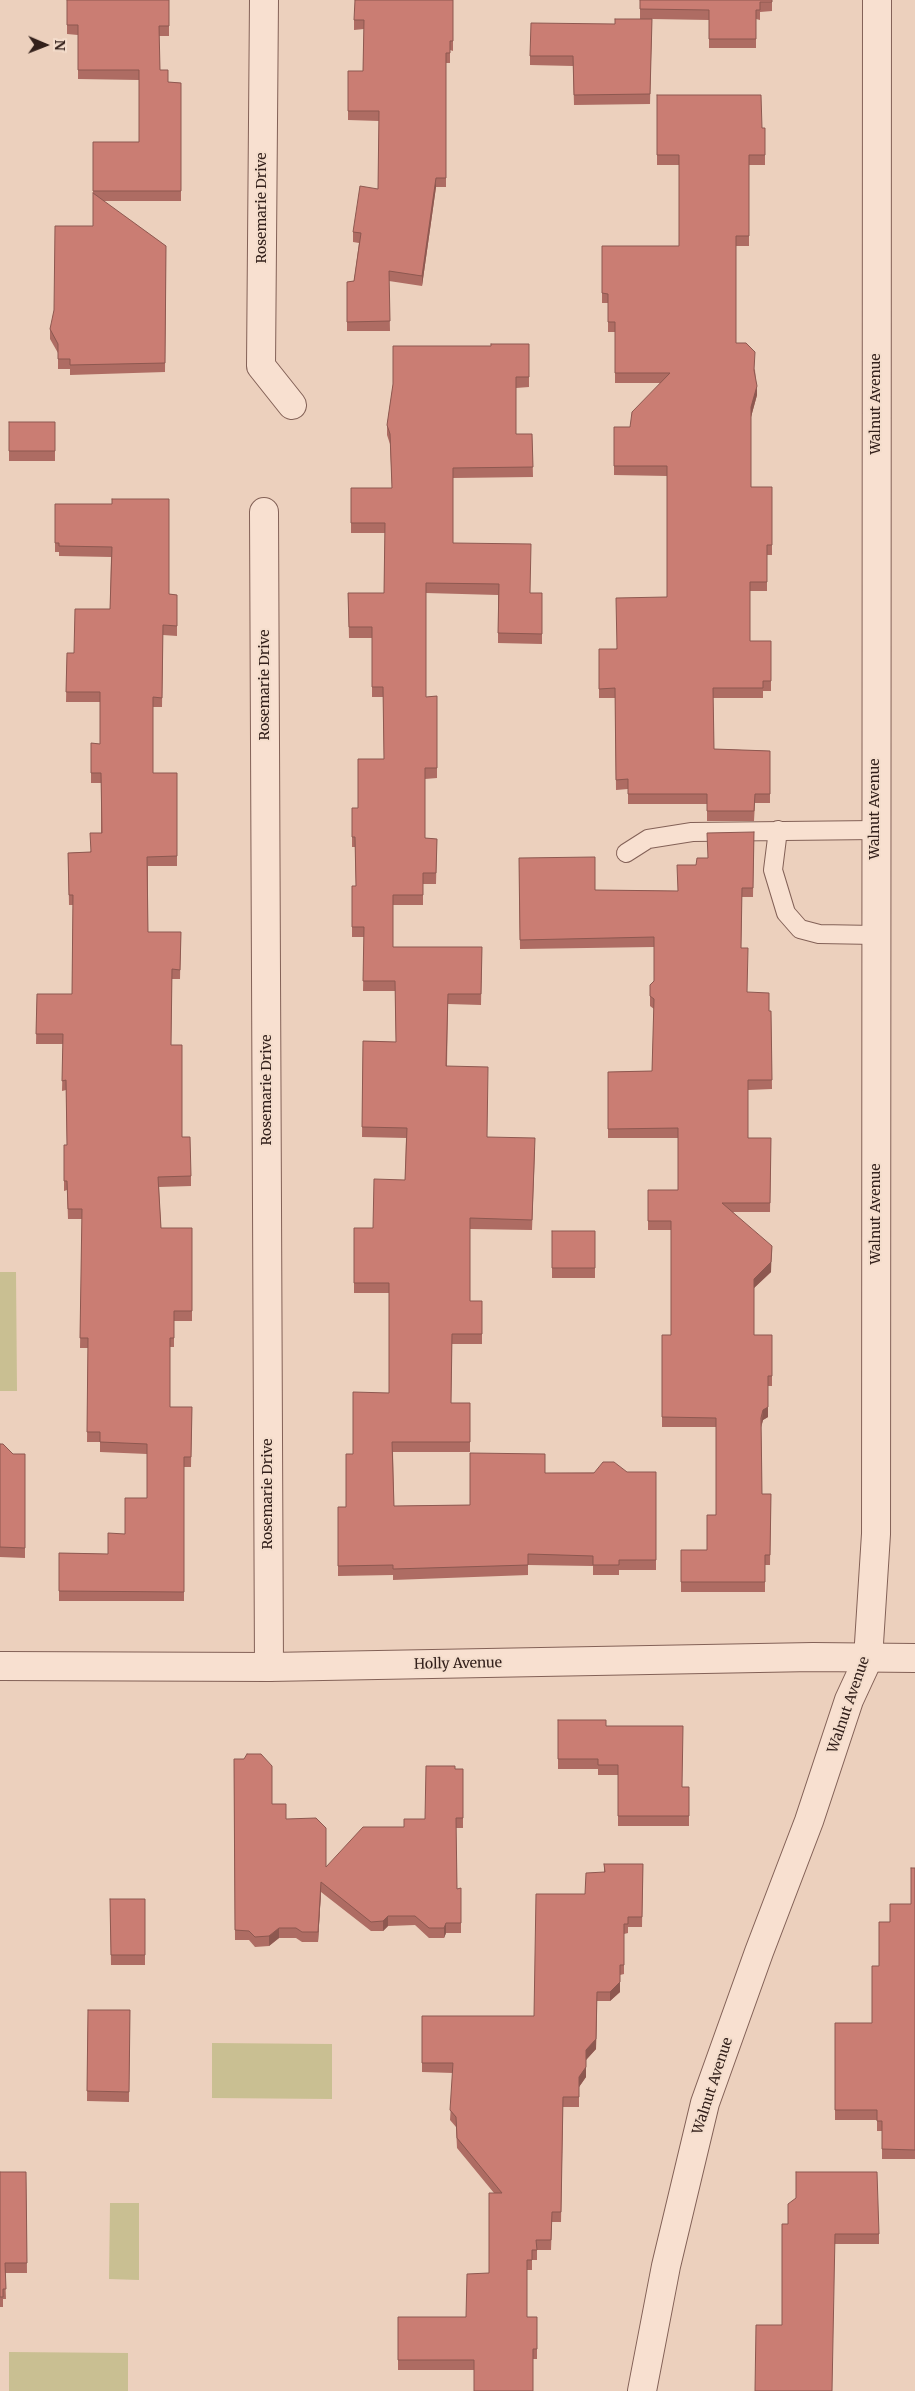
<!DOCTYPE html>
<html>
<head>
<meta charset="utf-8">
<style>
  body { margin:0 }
  #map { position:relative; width:915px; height:2391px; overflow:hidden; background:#ecd0bd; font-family:Merriweather,serif }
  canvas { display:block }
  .north { position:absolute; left:20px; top:20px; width:50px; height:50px; -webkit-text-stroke:4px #f4ddcc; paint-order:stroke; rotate:91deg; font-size:14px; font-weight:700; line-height:20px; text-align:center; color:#33201b }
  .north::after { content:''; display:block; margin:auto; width:18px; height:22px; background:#33201b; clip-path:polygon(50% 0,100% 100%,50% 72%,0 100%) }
</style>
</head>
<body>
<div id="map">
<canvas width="915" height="2391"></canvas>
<div class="north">N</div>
</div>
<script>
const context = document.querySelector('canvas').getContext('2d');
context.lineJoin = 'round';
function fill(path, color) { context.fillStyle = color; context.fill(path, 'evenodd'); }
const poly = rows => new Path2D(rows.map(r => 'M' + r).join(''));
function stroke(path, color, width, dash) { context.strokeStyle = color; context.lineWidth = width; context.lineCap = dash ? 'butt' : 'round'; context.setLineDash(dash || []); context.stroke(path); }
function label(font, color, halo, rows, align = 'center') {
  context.font = font + ' Merriweather,serif'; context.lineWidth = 4; context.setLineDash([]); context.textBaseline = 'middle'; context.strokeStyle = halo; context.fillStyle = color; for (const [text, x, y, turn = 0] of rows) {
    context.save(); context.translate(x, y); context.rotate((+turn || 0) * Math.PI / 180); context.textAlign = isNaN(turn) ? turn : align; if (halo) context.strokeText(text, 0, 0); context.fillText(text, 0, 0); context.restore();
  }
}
fill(poly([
  [0,1272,16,1272,17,1391,0,1391],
  [212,2043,332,2044,332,2099,212,2098],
  [110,2203,139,2203,139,2280,109,2279],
  [9,2352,128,2353,128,2391,9,2391]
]), '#c9bf92');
const service = poly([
  [778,830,773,870,786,913,800,929,819,934,875,935],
  [626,853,648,839,692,832,875,830]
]);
const minor = poly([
  [264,0,261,366,292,405],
  [264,512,269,1667],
  [642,2391,666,2266,705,2103,759,1952,809,1821,849,1700,868,1659,876,1534,877,0]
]);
const tertiary = poly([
  [0,1666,269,1667,813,1657,915,1658]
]);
stroke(service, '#836157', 20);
stroke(minor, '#836157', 30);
stroke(tertiary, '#836157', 30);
stroke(service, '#f8e0d0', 18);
stroke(minor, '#f8e0d0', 28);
stroke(tertiary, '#f8e0d0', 28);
fill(poly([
  [67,0,169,0,169,36,159,36,160,70,168,82,181,83,181,201,103,201,166,246,165,372,70,375,70,369,58,369,58,353,50,339,50,329,93,226,93,142,139,142,139,80,78,79,78,35,67,34],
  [453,0,453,51,450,50,450,63,446,63,446,187,436,187,422,286,389,281,390,331,347,331,347,282,354,281,359,243,353,242,353,232,378,189,379,121,348,120,348,71,363,71,364,29,354,30,354,20],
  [640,0,772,0,772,11,760,12,760,20,756,19,756,48,709,48,709,20,652,19,650,104,574,105,573,66,530,65,530,56,615,24,640,19],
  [657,95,762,128,765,128,765,165,749,165,749,246,736,246,736,343,755,370,757,395,751,417,751,487,772,487,772,555,767,555,767,591,750,591,750,641,771,641,771,691,763,691,763,698,713,698,714,749,770,751,770,803,755,803,754,821,707,821,707,804,628,804,628,789,616,790,615,698,599,698,599,649,616,649,667,597,667,476,614,475,614,427,630,427,661,383,615,383,615,332,608,332,608,303,602,303,602,246,679,246,679,165,657,165],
  [529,344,529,387,516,388,516,434,532,434,533,477,453,478,453,543,530,593,542,593,542,644,498,643,498,595,426,593,426,697,437,696,437,778,425,779,425,838,437,839,436,884,423,884,423,905,393,905,393,947,482,947,481,1005,448,1004,447,1066,487,1137,535,1148,532,1230,470,1229,470,1301,482,1301,482,1344,452,1344,451,1403,470,1403,470,1452,393,1452,394,1506,470,1505,545,1473,656,1472,656,1570,619,1570,619,1575,593,1575,593,1566,528,1565,528,1575,393,1580,393,1575,338,1576,338,1507,346,1507,353,1454,389,1393,389,1293,354,1293,354,1228,373,1228,405,1180,406,1138,362,1137,363,1041,396,1042,395,991,363,991,364,937,352,937,352,886,356,886,355,847,352,847,352,808,358,808,384,759,383,697,372,697,372,638,349,638,348,593,384,593,385,533,351,533,351,488,392,488,390,444,387,435,387,425,393,385,491,346],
  [9,422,55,422,55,461,9,461],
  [55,504,112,504,169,594,177,595,177,636,163,635,162,707,153,707,153,773,177,773,177,866,148,866,148,932,181,932,180,979,172,979,171,1045,182,1137,191,1176,191,1186,159,1187,161,1228,192,1228,192,1321,174,1321,174,1347,170,1347,170,1407,192,1407,191,1467,184,1467,184,1601,59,1601,59,1553,108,1554,125,1534,147,1498,147,1454,100,1452,100,1442,87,1442,88,1348,80,1348,82,1219,68,1219,67,1190,64,1191,64,1145,67,1145,66,1090,62,1091,63,1044,36,1044,37,994,72,994,73,905,69,905,68,853,90,852,101,833,101,783,91,783,91,743,100,744,100,702,66,702,67,653,74,653,110,609,111,557,59,556,59,552,55,552],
  [754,832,753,897,742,897,741,948,747,992,769,1011,771,1011,772,1089,748,1090,748,1138,771,1138,770,1212,733,1212,771,1272,754,1288,754,1335,772,1335,772,1386,768,1386,768,1417,763,1420,761,1427,762,1494,771,1494,770,1565,765,1565,765,1592,681,1592,681,1550,707,1550,716,1515,716,1427,662,1427,662,1335,671,1335,671,1230,648,1230,648,1190,678,1190,678,1138,608,1138,608,1072,652,1071,654,1009,650,1006,650,985,654,981,654,947,520,949,519,858,595,890,678,891,696,865,708,858],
  [552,1231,595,1231,595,1278,552,1278],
  [0,1444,13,1454,25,1454,25,1558,0,1557],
  [558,1720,606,1726,682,1787,689,1787,689,1826,618,1826,618,1775,598,1775,598,1769,558,1769],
  [234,1759,272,1804,286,1819,326,1867,404,1827,425,1819,455,1769,463,1769,463,1828,456,1828,457,1889,461,1888,461,1933,446,1933,444,1938,429,1938,415,1925,388,1926,383,1931,371,1931,321,1892,318,1942,302,1942,296,1938,279,1938,269,1946,255,1947,249,1940,235,1940],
  [604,1864,643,1864,642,1927,628,1927,628,1933,624,1934,624,1974,620,1975,620,1992,610,2001,597,2001,596,2049,586,2060,586,2077,579,2087,579,2107,563,2107,561,2222,552,2222,551,2250,537,2250,537,2260,532,2260,532,2270,527,2270,527,2317,537,2317,537,2359,533,2359,474,2370,398,2370,398,2317,466,2317,489,2273,494,2193,457,2148,456,2127,450,2120,453,2073,422,2072,422,2016,534,2016,585,1894,604,1872],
  [915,1868,915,2159,882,2159,882,2131,877,2131,877,2120,835,2120,835,2023,872,2023,879,1966,890,1922,911,1904],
  [110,1899,145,1899,145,1965,111,1965],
  [88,2010,130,2010,129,2102,87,2101],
  [0,2172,26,2172,27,2273,5,2273,6,2299,3,2299,3,2307,0,2307],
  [782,2224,879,2234,879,2244,835,2244,782,2325]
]), '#ae6c63');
fill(poly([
  [436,178,436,187,422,286,422,276],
  [757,386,757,395,751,417,751,407],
  [772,1246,771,1272,754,1288,754,1279],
  [768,1386,768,1417,763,1420,761,1428,763,1410],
  [321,1882,321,1892,318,1942,318,1932],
  [388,1916,388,1926,383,1931,383,1921],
  [446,1923,446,1933,444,1938,444,1928],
  [279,1928,279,1938,269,1946,269,1936],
  [620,1982,620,1992,610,2001,610,1992],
  [597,1992,596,2049,586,2060,586,2077,579,2087,579,2107,579,2077,586,2050]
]), '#8d5850');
const building = poly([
  [67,0,169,0,169,26,159,26,160,70,168,70,168,82,181,83,181,191,93,191,93,142,139,142,139,70,78,70,78,25,67,25,67,0],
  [355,0,453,0,453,41,450,41,450,53,446,53,446,178,436,178,422,276,389,271,390,321,347,322,347,282,354,281,361,233,353,232,360,186,378,189,379,111,348,111,348,71,363,71,364,20,354,20,355,0],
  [640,0,772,0,772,2,760,2,760,10,756,10,756,39,709,39,709,10,640,9,640,0],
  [615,19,652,19,650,94,574,95,573,56,530,56,531,23,615,24,615,19],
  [657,95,761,95,762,128,765,128,765,155,749,155,749,236,736,236,736,343,746,343,755,352,754,370,757,386,751,407,751,487,772,487,772,545,767,545,767,582,750,582,750,641,771,641,771,681,763,681,763,688,713,688,714,749,770,751,770,794,755,794,754,811,707,811,707,794,628,794,628,779,616,780,615,688,599,689,599,649,617,649,616,598,667,597,667,466,614,466,614,427,630,427,632,412,670,373,615,373,615,322,608,322,608,294,602,293,602,246,679,246,679,155,657,155,657,95],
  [93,193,166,246,165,363,70,365,70,359,58,359,58,344,50,329,54,310,55,226,93,226,93,193],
  [491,344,529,344,529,377,516,377,516,434,532,434,533,467,453,468,453,543,531,544,530,593,542,593,542,634,498,633,499,584,426,583,426,697,437,696,437,768,425,768,425,838,437,839,436,873,423,873,423,895,393,895,393,947,482,947,481,994,448,994,446,1066,488,1067,487,1137,535,1138,532,1220,470,1218,470,1301,482,1301,482,1334,452,1334,451,1403,470,1403,470,1442,392,1442,394,1506,470,1505,470,1453,545,1454,545,1473,594,1473,603,1462,614,1462,627,1472,656,1472,656,1560,619,1560,619,1565,593,1565,593,1556,528,1554,528,1565,393,1569,393,1565,338,1566,338,1507,346,1507,346,1454,353,1454,353,1392,389,1393,389,1283,354,1283,354,1228,373,1228,374,1179,405,1180,407,1128,362,1127,363,1041,396,1042,395,981,363,981,364,927,352,927,352,886,356,886,355,837,352,837,352,808,358,808,358,759,384,759,383,687,372,687,372,627,349,627,348,593,384,593,385,523,351,523,351,488,392,488,390,434,387,425,393,384,393,346,491,346,491,344],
  [9,422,55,422,55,451,9,451,9,422],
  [112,499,169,499,169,594,177,595,177,626,163,625,162,698,153,697,153,773,177,773,177,856,147,857,148,932,181,932,180,970,172,969,171,1045,182,1045,182,1137,190,1137,191,1176,158,1177,161,1228,192,1228,192,1311,174,1311,174,1338,170,1338,170,1407,192,1407,191,1457,184,1457,184,1592,59,1591,59,1553,108,1554,108,1533,125,1534,125,1498,147,1498,147,1444,100,1442,100,1432,87,1432,88,1338,80,1338,82,1209,68,1209,67,1181,64,1181,64,1145,67,1145,66,1080,62,1081,63,1034,36,1034,37,994,72,994,73,895,69,895,68,853,91,852,90,833,102,833,101,773,91,773,91,743,100,744,100,692,66,692,67,653,74,653,75,609,110,609,112,547,59,546,59,543,55,543,55,504,112,504,112,499],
  [754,832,753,888,742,888,741,948,748,948,747,992,769,993,769,1011,771,1011,772,1080,748,1080,748,1138,771,1138,770,1203,722,1203,772,1246,771,1262,754,1279,754,1335,772,1335,772,1376,768,1376,768,1407,763,1410,761,1418,762,1494,771,1494,770,1555,765,1555,765,1582,681,1582,681,1550,707,1550,707,1515,716,1515,716,1418,662,1417,662,1335,671,1335,671,1221,648,1221,648,1190,678,1190,678,1128,608,1129,608,1072,652,1071,654,999,650,996,650,985,654,981,654,937,520,940,519,858,595,857,595,890,678,891,677,865,696,865,697,858,708,858,707,833,754,832],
  [552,1231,595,1231,595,1268,552,1268,552,1231],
  [0,1444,3,1444,13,1454,25,1454,25,1548,0,1547,0,1444],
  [558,1720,606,1720,606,1726,683,1726,682,1787,689,1787,689,1816,618,1816,618,1765,598,1765,598,1759,558,1759,558,1720],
  [247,1754,261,1754,272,1766,272,1804,286,1804,286,1819,316,1818,326,1828,326,1867,363,1827,404,1827,404,1819,425,1819,426,1766,455,1766,455,1769,463,1769,463,1818,456,1818,457,1889,461,1888,461,1923,446,1923,444,1928,429,1928,415,1916,388,1916,383,1921,371,1922,321,1882,318,1932,302,1932,296,1928,279,1928,269,1936,255,1937,249,1931,235,1930,234,1759,244,1759,247,1754],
  [604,1864,643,1864,642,1917,628,1917,628,1924,624,1924,624,1965,620,1965,620,1982,610,1992,597,1992,596,2039,586,2050,586,2067,579,2077,579,2097,563,2097,561,2212,552,2212,551,2240,536,2240,537,2250,532,2250,532,2260,527,2260,527,2317,537,2317,537,2349,533,2349,533,2391,474,2391,474,2360,398,2360,398,2317,466,2317,467,2274,489,2273,489,2193,502,2193,457,2138,456,2117,450,2110,453,2063,422,2063,422,2016,534,2016,536,1894,585,1894,586,1873,605,1872,604,1864],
  [911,1868,915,1868,915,2150,882,2149,882,2121,877,2121,877,2110,835,2110,835,2023,872,2023,872,1966,879,1966,879,1922,890,1922,890,1904,911,1904,911,1868],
  [110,1899,145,1899,145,1955,111,1955,110,1899],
  [88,2010,130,2010,129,2092,87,2091,88,2010],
  [0,2172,26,2172,27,2263,5,2263,6,2289,3,2289,3,2297,0,2297,0,2172],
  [796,2172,877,2172,879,2234,835,2234,832,2391,755,2391,756,2325,782,2325,782,2224,788,2224,788,2204,796,2198,796,2172]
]);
fill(building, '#ca7d73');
stroke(building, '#8d5850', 1);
label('14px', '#33201b', '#f4ddcc', [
  ["Rosemarie Drive",262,208,-90],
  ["Walnut Avenue",876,404,-90],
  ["Rosemarie Drive",265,685,-90],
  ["Walnut Avenue",875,809,-90],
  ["Rosemarie Drive",267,1090,-90],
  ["Walnut Avenue",876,1214,-90],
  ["Rosemarie Drive",268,1494,-90],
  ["Holly Avenue",458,1664,-1],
  ["Walnut Avenue",849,1705,-71],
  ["Walnut Avenue",713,2086,-72]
]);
</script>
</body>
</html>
